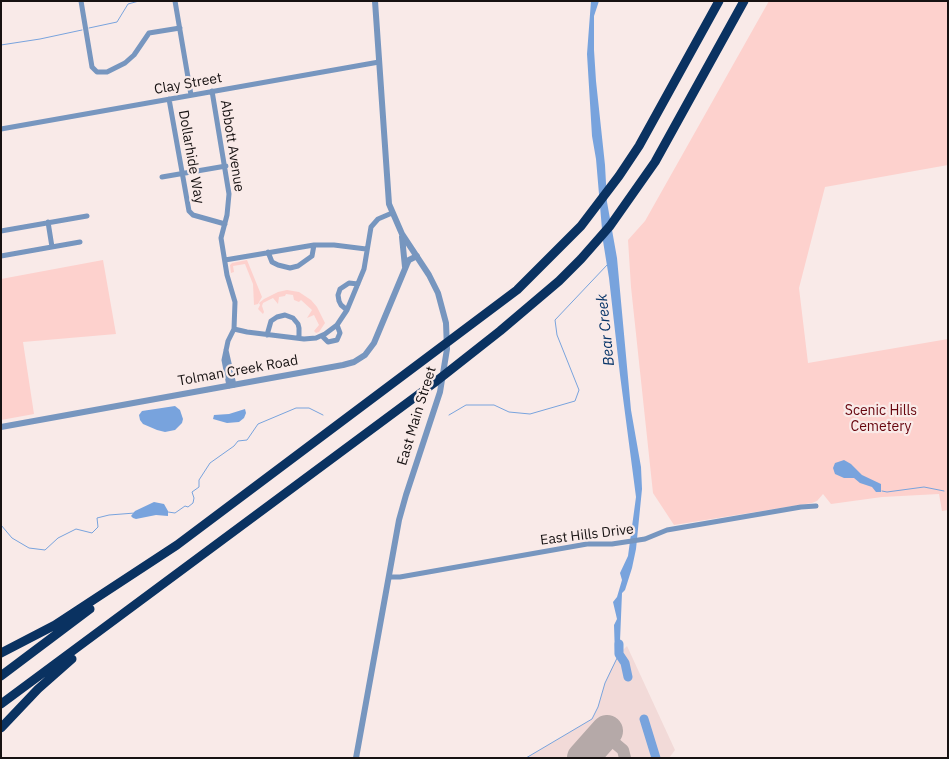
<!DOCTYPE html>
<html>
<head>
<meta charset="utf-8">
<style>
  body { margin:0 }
  #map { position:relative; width:949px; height:759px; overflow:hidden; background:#f9eae8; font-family:"IBM Plex Sans",sans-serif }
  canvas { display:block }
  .frame { position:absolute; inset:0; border:2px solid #171212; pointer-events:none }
</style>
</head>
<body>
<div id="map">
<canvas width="949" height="759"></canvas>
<div class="frame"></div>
</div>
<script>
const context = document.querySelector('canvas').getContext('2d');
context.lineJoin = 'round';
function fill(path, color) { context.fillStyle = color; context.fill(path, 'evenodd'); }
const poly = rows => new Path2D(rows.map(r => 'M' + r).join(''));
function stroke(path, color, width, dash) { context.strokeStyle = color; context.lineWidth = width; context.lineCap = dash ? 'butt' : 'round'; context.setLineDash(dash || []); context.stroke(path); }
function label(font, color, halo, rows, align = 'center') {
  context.font = font + ' "IBM Plex Sans",sans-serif'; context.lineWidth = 4.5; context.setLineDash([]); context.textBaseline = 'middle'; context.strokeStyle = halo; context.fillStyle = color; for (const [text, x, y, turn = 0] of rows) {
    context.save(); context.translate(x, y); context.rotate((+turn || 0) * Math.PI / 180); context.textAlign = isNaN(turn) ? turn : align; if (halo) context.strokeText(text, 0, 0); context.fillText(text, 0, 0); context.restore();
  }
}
fill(poly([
  [627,646,675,750,669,758,526,758,592,719,598,707,605,683,611,669,619,654]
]), '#f2dad8');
fill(poly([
  [769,1,948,1,948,165,825,187,799,288,808,363,948,339,948,510,942,511,939,494,882,497,831,504,823,494,817,501,812,503,674,525,653,493,631,287,628,240,645,221],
  [103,260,116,334,23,342,34,414,1,420,1,279],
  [247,260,262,297,258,304,254,305,253,284,245,264,233,266,234,272,231,273,230,265,232,263],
  [287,290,299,292,311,300,317,307,325,323,319,332,316,333,314,331,319,325,314,315,307,318,312,310,301,300,299,302,294,300,293,295,286,294,285,296,279,297,278,304,273,298,263,303,262,306,264,312,263,314,258,309,260,305,259,303,264,299,278,292]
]), '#fdd1cd');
fill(poly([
  [591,1,599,1,594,16,594,50,596,81,605,165,607,202,617,258,631,410,641,467,642,489,636,549,632,568,625,590,622,593,620,641,623,653,615,656,614,625,617,619,613,602,617,597,622,580,620,573,628,556,636,497,620,375,609,278,603,241,596,159,592,136,587,54],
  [175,406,180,410,183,419,182,423,175,430,165,432,157,430,143,424,140,420,139,415,142,411],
  [245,409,246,413,244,418,239,422,227,423,213,419,214,415,229,414],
  [844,460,851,464,862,475,881,484,881,492,876,492,872,487,860,483,854,478,844,478,835,474,833,468,835,463],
  [154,502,164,504,168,511,168,516,156,515,136,519,133,518,131,516,135,511]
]), '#78a3dd');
stroke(poly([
  [89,28,117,22,128,4,139,1],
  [1,45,40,39,82,30],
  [449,415,466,405,494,405,509,412,530,414,575,401,579,390,557,335,555,320,608,264],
  [882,491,887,492,924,487,944,491],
  [168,512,175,513,185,506,188,507,193,503,194,498,192,492,199,487,199,480,210,463,234,446,238,441,247,440,258,424,296,408,309,408,323,415],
  [1,525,12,538,29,548,45,550,58,538,76,529,92,533,98,527,97,518,109,515,135,513],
  [526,758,592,719,598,707,605,683,619,654]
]), '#78a3dd', 1);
stroke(poly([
  [619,644,619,654,625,663,628,677],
  [644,719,656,758]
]), '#78a3dd', 9);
stroke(poly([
  [604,734,623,750,625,758]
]), '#b5a9a8', 12);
stroke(poly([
  [583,758,607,731]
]), '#b5a9a8', 32);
stroke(poly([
  [81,1,92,67,97,72,107,72,125,63,134,55,149,33,180,28],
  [175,1,191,95],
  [212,91,229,194,227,215,221,238,227,275,235,302,234,329,228,341,224,360,229,386],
  [169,99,189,211,193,215,225,224],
  [1,129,379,62],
  [162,177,226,166],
  [48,222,52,247],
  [1,231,87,216],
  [268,252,272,262,278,265,290,268,298,266,312,256,314,245],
  [1,256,80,242],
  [225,260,314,245,334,245,366,249],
  [347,310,341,305,339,301,338,295,340,289,349,283,358,284],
  [234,329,247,332,304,339,316,338,325,334,337,325,347,310,364,269,371,227,378,219,392,213],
  [267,335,271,321,277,317,285,315,293,318,298,324,299,328,299,338],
  [322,336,328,342,337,340,340,333,337,325],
  [226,350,234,385],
  [389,577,400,577,587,544,612,544,645,539,667,530,801,507,816,506]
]), '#7796bf', 5);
stroke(poly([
  [402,237,405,267],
  [1,427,343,365,354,362,365,355,374,343,407,264,409,260,417,256],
  [356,758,399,520,406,495,440,392,447,349,446,323,438,293,429,275,402,234,389,204,375,1]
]), '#7796bf', 6);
stroke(poly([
  [1,653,55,625,177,545,517,290,581,226,619,176,639,146,719,1],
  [1,676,90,609],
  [1,704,434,383,500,331,559,281,581,259,610,226,655,162,744,1],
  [1,728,38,689,72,659]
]), '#0a3261', 9);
label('14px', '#171212', '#f9eae8', [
  ["Clay Street",188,84,-10],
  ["Abbott Avenue",232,146,81],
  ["Dollarhide Way",191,157,80],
  ["Tolman Creek Road",238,371,-10],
  ["East Main Street",417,416,-73],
  ["East Hills Drive",587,535,-7]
]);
label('14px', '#67050e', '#f9eae8', [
  ["Scenic Hills",881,411],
  ["Cemetery",881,427]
]);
label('italic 15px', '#073468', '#f9eae8', [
  ["Bear Creek",606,330,-96]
]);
</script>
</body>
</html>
